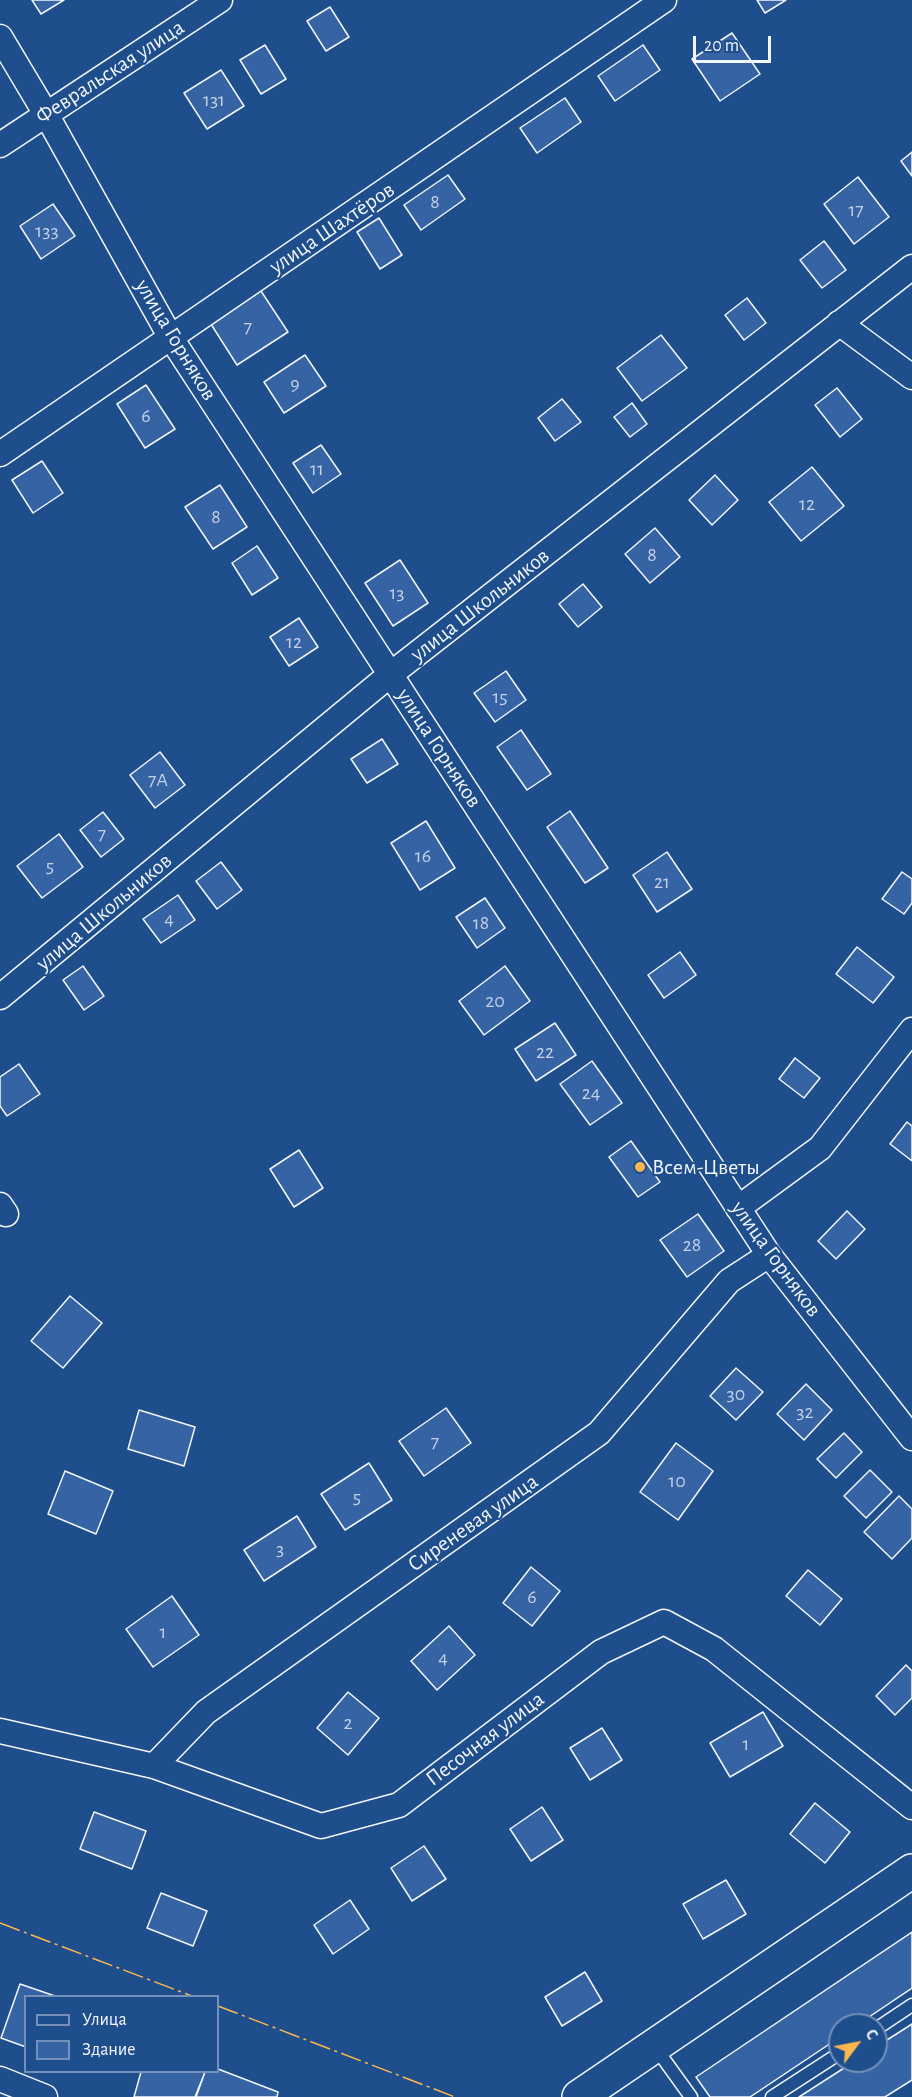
<!DOCTYPE html>
<html>
<head>
<meta charset="utf-8">
<style>
  body { margin:0 }
  #map { position:relative; width:912px; height:2097px; overflow:hidden; background:#1f4e8c; font-family:"Alegreya Sans",sans-serif }
  canvas { display:block }
  .legend { position:absolute; left:24px; top:1995px; width:195px; height:78px; box-sizing:border-box; background:#1f4e8c; border:2px solid #7391ba; margin:0; padding:8px 10px; list-style:none; font-size:18px; color:#f2f6ff }
  .legend li { display:flex; align-items:center; gap:12px; height:30px }
  .legend b { width:30px; border:2px solid #7391ba }
  .north { position:absolute; left:828px; top:2013px; width:60px; height:60px; box-sizing:border-box; background:#1f4e8c; border:2px solid #7391ba; border-radius:50%; rotate:58deg; font-size:16px; font-weight:700; line-height:24px; text-align:center; color:#f2f6ff }
  .north::after { content:''; display:block; margin:auto; width:21px; height:27px; background:#ffb74d; clip-path:polygon(50% 0,100% 100%,50% 72%,0 100%) }
  .scale { position:absolute; left:693px; top:36px; width:78px; height:27px; box-sizing:border-box; border:3px solid #f2f6ff; border-top:0; padding-left:8px; font-size:18px; line-height:21px; white-space:nowrap; color:#f2f6ff; -webkit-text-stroke:4px #1f4e8c; paint-order:stroke }
</style>
</head>
<body>
<div id="map">
<canvas width="912" height="2097"></canvas>
<ul class="legend">
<li><b style="height:8px;background:#1f4e8c"></b>Улица</li>
<li><b style="height:16px;background:#3563a3"></b>Здание</li>
</ul>
<div class="north">С</div>
<div class="scale">20 m</div>
</div>
<script>
const context = document.querySelector('canvas').getContext('2d');
context.lineJoin = 'round';
function fill(path, color) { context.fillStyle = color; context.fill(path, 'evenodd'); }
const poly = rows => new Path2D(rows.map(r => 'M' + r).join(''));
function stroke(path, color, width, dash) { context.strokeStyle = color; context.lineWidth = width; context.lineCap = dash ? 'butt' : 'round'; context.setLineDash(dash || []); context.stroke(path); }
function label(font, color, halo, rows, align = 'center') {
  context.font = font + ' "Alegreya Sans",sans-serif'; context.lineWidth = 4.5; context.setLineDash([]); context.textBaseline = 'middle'; context.strokeStyle = halo; context.fillStyle = color; for (const [text, x, y, turn = 0] of rows) {
    context.save(); context.translate(x, y); context.rotate((+turn || 0) * Math.PI / 180); context.textAlign = isNaN(turn) ? turn : align; if (halo) context.strokeText(text, 0, 0); context.fillText(text, 0, 0); context.restore();
  }
}
const building = poly([
  [32,0,64,0,41,14,32,0],
  [757,0,786,0,765,13,757,0],
  [330,7,349,37,326,51,307,21,330,7],
  [732,33,760,74,720,101,692,59,732,33],
  [265,45,286,79,261,94,240,60,265,45],
  [643,45,660,70,615,101,598,76,643,45],
  [221,70,244,106,207,129,184,93,221,70],
  [565,98,581,122,537,153,520,128,565,98],
  [912,152,912,176,901,161,912,152],
  [448,175,465,199,421,230,404,205,448,175],
  [858,177,889,217,854,244,824,204,858,177],
  [53,204,75,236,41,259,20,226,53,204],
  [379,218,402,255,380,269,357,232,379,218],
  [824,241,846,270,822,288,800,260,824,241],
  [259,288,288,332,237,365,209,321,259,288],
  [747,298,766,323,744,340,725,315,747,298],
  [661,335,687,368,642,401,617,368,661,335],
  [305,355,326,386,284,413,264,382,305,355],
  [146,385,175,429,145,448,117,404,146,385],
  [837,388,862,419,840,437,815,405,837,388],
  [562,399,581,422,555,441,538,418,562,399],
  [632,403,647,424,630,437,614,417,632,403],
  [321,445,341,474,313,493,293,463,321,445],
  [42,461,63,493,33,513,12,480,42,461],
  [812,467,844,506,801,541,769,502,812,467],
  [715,475,738,500,712,525,689,500,715,475],
  [220,485,247,527,213,549,185,507,220,485],
  [655,528,680,557,650,583,625,554,655,528],
  [257,546,278,578,252,595,232,563,257,546],
  [400,560,428,603,393,626,365,583,400,560],
  [583,584,602,607,578,627,559,604,583,584],
  [299,618,318,647,289,666,270,637,299,618],
  [506,671,526,700,495,722,474,693,506,671],
  [521,730,551,774,527,790,497,747,521,730],
  [382,739,398,764,367,783,351,759,382,739],
  [160,752,185,785,155,808,130,775,160,752],
  [570,811,608,868,585,883,547,827,570,811],
  [103,812,124,839,101,857,80,830,103,812],
  [426,821,455,868,420,890,391,843,426,821],
  [59,834,83,867,42,898,17,866,59,834],
  [667,852,692,889,657,912,633,875,667,852],
  [221,862,242,890,217,909,196,881,221,862],
  [902,872,912,879,912,903,904,914,882,899,902,872],
  [178,895,195,920,161,943,143,919,178,895],
  [485,898,505,928,477,948,456,917,485,898],
  [857,947,894,977,873,1003,836,974,857,947],
  [680,952,696,975,664,998,648,975,680,952],
  [83,966,104,996,84,1010,63,980,83,966],
  [505,966,530,1001,484,1035,459,1001,505,966],
  [555,1023,576,1055,536,1081,515,1049,555,1023],
  [795,1058,820,1078,804,1098,779,1079,795,1058],
  [592,1061,622,1103,590,1125,560,1084,592,1061],
  [19,1064,40,1094,7,1116,0,1106,0,1077,19,1064],
  [907,1122,912,1126,912,1161,890,1144,907,1122],
  [631,1141,660,1182,638,1197,609,1157,631,1141],
  [299,1150,323,1188,294,1207,270,1169,299,1150],
  [847,1211,865,1229,836,1259,818,1241,847,1211],
  [698,1214,724,1251,687,1277,660,1240,698,1214],
  [70,1296,102,1323,63,1368,31,1341,70,1296],
  [736,1368,763,1392,736,1420,710,1396,736,1368],
  [806,1384,832,1410,804,1440,777,1414,806,1384],
  [446,1408,471,1443,424,1476,399,1441,446,1408],
  [139,1410,195,1427,184,1466,128,1449,139,1410],
  [844,1433,862,1452,836,1478,817,1459,844,1433],
  [676,1443,713,1471,678,1520,640,1492,676,1443],
  [369,1463,392,1500,345,1530,321,1494,369,1463],
  [870,1470,892,1492,866,1518,844,1496,870,1470],
  [65,1471,113,1491,96,1534,48,1514,65,1471],
  [899,1496,912,1509,912,1538,892,1559,864,1532,899,1496],
  [297,1516,316,1547,264,1581,244,1550,297,1516],
  [531,1567,560,1591,532,1626,503,1603,531,1567],
  [808,1570,842,1599,820,1625,786,1596,808,1570],
  [172,1596,199,1635,153,1667,126,1629,172,1596],
  [449,1626,475,1655,437,1690,411,1661,449,1626],
  [906,1665,912,1671,912,1698,895,1715,876,1696,906,1665],
  [348,1692,379,1718,348,1755,317,1728,348,1692],
  [763,1712,783,1746,730,1777,710,1743,763,1712],
  [602,1728,622,1760,590,1780,570,1748,602,1728],
  [815,1803,850,1832,825,1863,790,1834,815,1803],
  [542,1807,563,1840,531,1861,510,1829,542,1807],
  [94,1812,146,1831,132,1869,80,1849,94,1812],
  [424,1846,446,1879,412,1901,391,1868,424,1846],
  [726,1880,746,1914,703,1939,683,1904,726,1880],
  [161,1893,207,1911,193,1946,147,1928,161,1893],
  [350,1900,369,1929,333,1954,314,1925,350,1900],
  [912,1932,912,1988,857,2025,840,2025,840,2037,750,2097,710,2097,696,2077,912,1932],
  [585,1972,602,2001,562,2026,545,1997,585,1972],
  [20,1984,55,1996,26,1996,26,2047,1,2038,20,1984],
  [912,2024,912,2080,885,2097,799,2097,855,2061,876,2061,876,2047,912,2024],
  [218,2069,278,2092,277,2097,195,2097,205,2072,218,2072,218,2069],
  [141,2072,205,2072,196,2097,134,2097,141,2072]
]);
fill(building, '#3563a3');
stroke(building, '#f2f6ff', 1.5);
const service = poly([
  [876,2029,912,2005],
  [655,2047,691,2097],
  [772,2097,840,2053]
]);
const minor = poly([
  [0,37,46,114,171,338,769,1255,912,1438],
  [0,145,220,0],
  [839,323,912,377],
  [0,454,664,0],
  [0,997,391,674,912,267],
  [0,1205,6,1214],
  [738,1208,820,1148,912,1030],
  [0,1731,154,1766,321,1826,399,1805,601,1652,664,1622,714,1649,912,1807],
  [154,1766,206,1712,599,1433,729,1281,769,1255],
  [0,2079,45,2097]
]);
const secondary = poly([
  [579,2097,912,1871]
]);
stroke(service, '#f2f6ff', 15);
stroke(minor, '#f2f6ff', 27);
stroke(secondary, '#f2f6ff', 36);
stroke(service, '#1f4e8c', 12);
stroke(minor, '#1f4e8c', 24);
stroke(secondary, '#1f4e8c', 33);
stroke(poly([
  [0,1923,192,1996],
  [218,2006,455,2097]
]), '#ffb74d', 1.5, [21, 4.5, 3, 4.5]);
for (const [x, y, r, color] of [
  [640,1167,6,"#ffb74d"]
]) { const dot = new Path2D(); dot.arc(x, y, r, 0, 2 * Math.PI); context.fillStyle = color; context.fill(dot); stroke(dot, '#1f4e8c', 2); }
label('20px', '#c3d1e8', null, [
  ["131",214,100],
  ["8",435,202],
  ["17",856,210],
  ["133",47,231],
  ["7",248,327],
  ["9",295,384],
  ["6",146,416],
  ["11",317,469],
  ["12",807,504],
  ["8",216,517],
  ["8",652,555],
  ["13",397,593],
  ["12",294,642],
  ["15",500,697],
  ["7А",158,780],
  ["7",102,834],
  ["16",423,856],
  ["5",50,866],
  ["21",662,882],
  ["4",169,919],
  ["18",481,923],
  ["20",495,1001],
  ["22",545,1052],
  ["24",591,1093],
  ["28",692,1245],
  ["30",736,1394],
  ["32",805,1412],
  ["7",435,1442],
  ["10",677,1481],
  ["5",357,1497],
  ["3",280,1549],
  ["6",532,1597],
  ["1",163,1632],
  ["4",443,1658],
  ["2",348,1723],
  ["1",746,1744]
]);
label('22px', '#f2f6ff', '#1f4e8c', [
  ["Февральская улица",110,72,-33],
  ["улица Шахтёров",332,228,-34],
  ["улица Горняков",176,340,59],
  ["улица Школьников",480,605,-38],
  ["улица Горняков",439,748,57],
  ["улица Школьников",104,912,-40],
  ["улица Горняков",776,1259,54],
  ["Сиреневая улица",473,1523,-35],
  ["Песочная улица",485,1739,-37]
]);
label('22px', '#f2f6ff', '#1f4e8c', [
  ["Всем-Цветы",652,1167]
], 'left');
</script>
</body>
</html>
